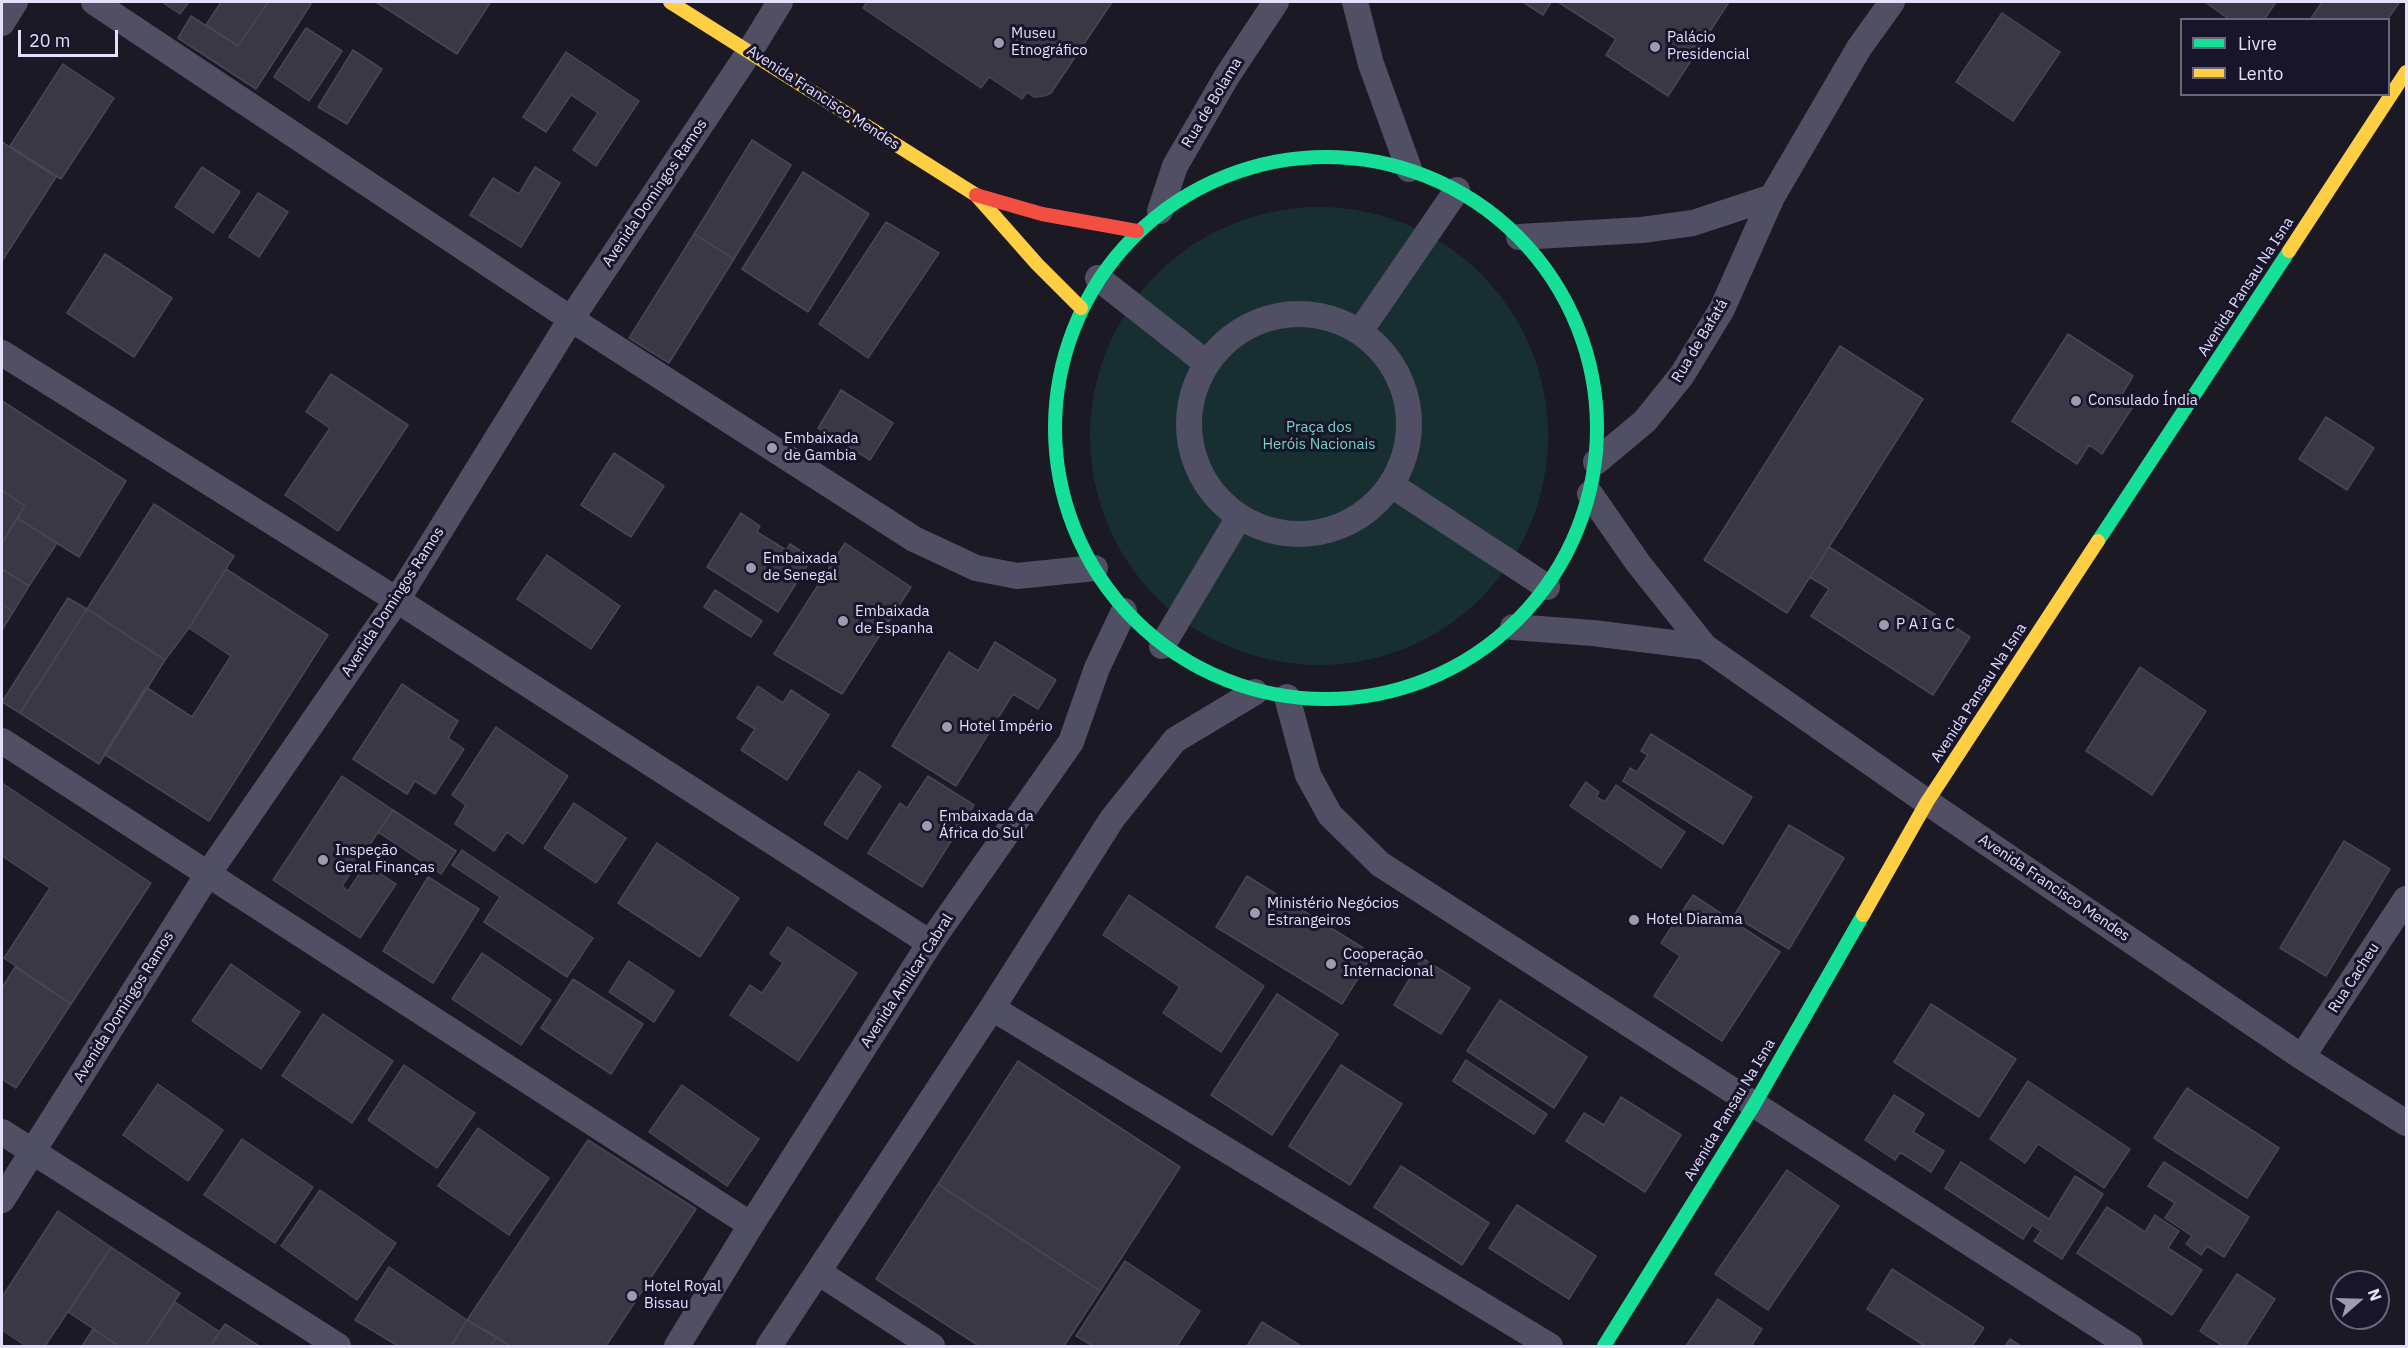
<!DOCTYPE html>
<html>
<head>
<meta charset="utf-8">
<style>
  body { margin:0 }
  #map { position:relative; width:2408px; height:1348px; overflow:hidden; background:#1b1924; font-family:"IBM Plex Sans",sans-serif }
  canvas { display:block }
  .frame { position:absolute; inset:0; border:3px solid #e4e0fc; pointer-events:none }
  .legend { position:absolute; left:2180px; top:18px; width:210px; height:78px; box-sizing:border-box; background:#181429; border:2px solid #6a667d; margin:0; padding:8px 10px; list-style:none; font-size:18px; color:#e4e0fc }
  .legend li { display:flex; align-items:center; gap:12px; height:30px }
  .legend b { width:30px; border:2px solid #6a667d }
  .north { position:absolute; left:2330px; top:1270px; width:60px; height:60px; box-sizing:border-box; background:#181429; border:2px solid #6a667d; border-radius:50%; rotate:70deg; font-size:16px; font-weight:700; line-height:24px; text-align:center; color:#e4e0fc }
  .north::after { content:''; display:block; margin:auto; width:21px; height:27px; background:#9e9ab0; clip-path:polygon(50% 0,100% 100%,50% 72%,0 100%) }
  .scale { position:absolute; left:18px; top:30px; width:100px; height:27px; box-sizing:border-box; border:3px solid #e4e0fc; border-top:0; padding-left:8px; font-size:18px; line-height:21px; white-space:nowrap; color:#e4e0fc; -webkit-text-stroke:4px #181429; paint-order:stroke }
</style>
</head>
<body>
<div id="map">
<canvas width="2408" height="1348"></canvas>
<div class="frame"></div>
<ul class="legend">
<li><b style="height:8px;background:#16e098"></b>Livre</li>
<li><b style="height:8px;background:#ffcf43"></b>Lento</li>
</ul>
<div class="north">N</div>
<div class="scale">20 m</div>
</div>
<script>
const context = document.querySelector('canvas').getContext('2d');
context.lineJoin = 'round';
function fill(path, color) { context.fillStyle = color; context.fill(path, 'evenodd'); }
const poly = rows => new Path2D(rows.map(r => 'M' + r).join(''));
function stroke(path, color, width, dash) { context.strokeStyle = color; context.lineWidth = width; context.lineCap = dash ? 'butt' : 'round'; context.setLineDash(dash || []); context.stroke(path); }
function label(font, color, halo, rows, align = 'center') {
  context.font = font + ' "IBM Plex Sans",sans-serif'; context.lineWidth = 6; context.setLineDash([]); context.textBaseline = 'middle'; context.strokeStyle = halo; context.fillStyle = color; for (const [text, x, y, turn = 0] of rows) {
    context.save(); context.translate(x, y); context.rotate((+turn || 0) * Math.PI / 180); context.textAlign = isNaN(turn) ? turn : align; if (halo) context.strokeText(text, 0, 0); context.fillText(text, 0, 0); context.restore();
  }
}
fill(poly([
  '1090 436a229 229 0 1 1 458 0a229 229 0 1 1-458 0Z'
]), '#182f31');
const building = poly([
  [162,2,189,2,180,14,162,2],
  [221,2,268,2,238,46,206,25,221,2],
  [268,2,307,2,311,4,256,89,178,38,191,16,238,46,268,2],
  [376,2,488,2,490,3,457,54,376,2],
  [867,2,1112,2,1051,93,1044,96,1034,97,1027,92,1022,99,989,77,981,88,863,8,867,2],
  [1523,2,1551,2,1543,15,1523,2],
  [1558,2,1729,2,1668,96,1606,55,1616,39,1558,2],
  [2205,2,2276,2,2264,20,2230,20,2205,2],
  [2322,2,2396,2,2399,3,2387,20,2310,20,2322,2],
  [2002,13,2060,52,2013,121,1956,82,2002,13],
  [306,28,342,51,309,101,274,77,306,28],
  [353,50,382,69,347,124,318,107,353,50],
  [566,52,639,101,596,166,573,150,598,113,571,95,546,132,523,117,566,52],
  [63,64,114,98,61,179,10,146,63,64],
  [752,140,791,165,734,259,694,234,752,140],
  [2,142,56,177,2,261,2,142],
  [202,167,240,192,213,233,175,207,202,167],
  [535,167,560,183,521,247,470,215,493,178,519,194,535,167],
  [803,172,869,214,808,312,742,269,803,172],
  [258,193,288,212,259,257,229,237,258,193],
  [886,222,939,253,868,358,819,324,886,222],
  [694,234,734,259,669,363,629,338,694,234],
  [105,254,172,298,134,357,67,313,105,254],
  [2068,334,2133,376,2121,396,2134,405,2102,454,2089,445,2077,464,2012,421,2068,334],
  [1840,346,1923,399,1787,613,1704,560,1840,346],
  [331,374,408,425,338,531,285,495,330,428,306,412,331,374],
  [841,390,893,423,870,460,818,428,841,390],
  [2,401,126,481,79,557,17,518,25,506,2,490,2,401],
  [2326,417,2374,448,2347,490,2299,459,2326,417],
  [614,453,664,486,631,537,581,505,614,453],
  [2,490,25,506,2,543,2,490],
  [154,504,234,556,189,628,165,660,87,609,154,504],
  [741,513,760,526,757,532,786,550,790,544,812,558,778,612,707,567,741,513],
  [17,518,57,543,29,586,2,569,2,543,17,518],
  [845,543,911,587,842,694,774,654,845,543],
  [1829,547,1970,637,1933,695,1811,616,1829,589,1810,577,1829,547],
  [547,555,620,606,591,649,517,599,547,555],
  [2,569,29,586,13,612,2,604,2,569],
  [226,569,328,635,209,821,104,754,146,687,192,717,231,656,189,628,226,569],
  [715,590,762,621,751,637,704,607,715,590],
  [68,598,87,609,20,713,2,702,68,598],
  [2,604,13,612,2,630,2,604],
  [87,609,165,660,99,764,20,713,87,609],
  [995,642,1056,680,1038,709,1013,694,956,786,892,746,949,652,978,671,995,642],
  [2140,667,2206,711,2152,795,2086,751,2140,667],
  [402,684,458,721,448,738,464,749,435,794,415,781,407,794,353,759,402,684],
  [758,686,783,703,791,690,829,715,787,780,741,750,755,729,737,718,758,686],
  [496,727,568,776,523,844,507,832,494,851,455,824,466,805,452,795,496,727],
  [1651,734,1752,797,1723,844,1623,781,1630,768,1637,772,1648,755,1641,751,1651,734],
  [859,771,881,786,847,839,824,824,859,771],
  [342,776,393,810,342,886,348,891,366,864,396,884,360,938,273,880,342,776],
  [928,776,974,805,922,887,868,853,900,803,907,808,928,776],
  [1586,782,1599,792,1596,797,1605,802,1616,785,1685,832,1661,868,1570,806,1586,782],
  [2,783,151,883,71,1004,4,958,50,888,2,856,2,783],
  [574,803,626,838,596,883,544,848,574,803],
  [393,810,456,851,441,874,378,832,393,810],
  [1789,825,1844,858,1789,949,1734,916,1789,825],
  [2344,841,2390,869,2326,976,2280,948,2344,841],
  [657,843,739,898,700,957,618,903,657,843],
  [462,850,593,938,567,977,484,922,500,897,452,865,462,850],
  [1247,876,1373,954,1342,1004,1216,927,1247,876],
  [428,877,479,909,433,983,383,951,428,877],
  [1129,895,1264,986,1221,1052,1163,1013,1180,987,1103,935,1129,895],
  [1693,895,1780,952,1722,1041,1654,996,1680,956,1661,943,1693,895],
  [788,927,857,973,798,1061,730,1015,750,985,762,993,783,963,770,954,788,927],
  [482,953,551,1000,521,1045,452,999,482,953],
  [1422,958,1470,988,1441,1034,1394,1005,1422,958],
  [629,961,674,991,654,1022,609,992,629,961],
  [231,964,300,1012,261,1069,192,1021,231,964],
  [15,967,71,1004,16,1088,2,1079,2,988,15,967],
  [573,979,643,1024,611,1074,541,1028,573,979],
  [1277,994,1338,1034,1272,1135,1211,1095,1277,994],
  [1500,1000,1587,1057,1554,1108,1467,1051,1500,1000],
  [1931,1004,2016,1059,1979,1117,1894,1062,1931,1004],
  [323,1014,393,1061,352,1123,282,1076,323,1014],
  [1466,1060,1547,1114,1534,1134,1453,1081,1466,1060],
  [1018,1061,1180,1167,1100,1291,938,1184,1018,1061],
  [404,1065,475,1113,437,1168,368,1120,404,1065],
  [1341,1065,1402,1104,1350,1185,1289,1146,1341,1065],
  [2028,1081,2130,1149,2104,1188,2038,1144,2025,1163,1990,1139,2028,1081],
  [158,1084,223,1130,188,1181,123,1135,158,1084],
  [682,1085,759,1139,727,1186,649,1132,682,1085],
  [2187,1088,2279,1148,2247,1198,2154,1138,2187,1088],
  [1894,1095,1924,1114,1913,1132,1944,1151,1931,1172,1900,1152,1895,1160,1865,1140,1894,1095],
  [1621,1097,1681,1135,1645,1192,1566,1141,1584,1113,1604,1125,1621,1097],
  [478,1128,549,1178,509,1235,438,1186,478,1128],
  [242,1139,313,1187,275,1243,204,1195,242,1139],
  [588,1140,696,1209,606,1346,510,1346,467,1320,588,1140],
  [1961,1162,2049,1219,2075,1176,2103,1194,2062,1259,2034,1241,2041,1231,2032,1225,2023,1239,1945,1188,1961,1162],
  [2164,1162,2249,1217,2224,1257,2207,1246,2201,1255,2186,1244,2192,1236,2165,1218,2175,1203,2148,1186,2164,1162],
  [1401,1166,1489,1223,1462,1265,1374,1207,1401,1166],
  [1787,1170,1839,1206,1768,1310,1715,1274,1787,1170],
  [938,1184,1100,1291,1064,1346,979,1346,876,1279,938,1184],
  [320,1190,396,1243,357,1300,281,1246,320,1190],
  [1517,1205,1596,1256,1569,1299,1489,1248,1517,1205],
  [2107,1207,2145,1232,2155,1215,2179,1231,2168,1248,2202,1270,2172,1315,2077,1253,2107,1207],
  [58,1211,111,1247,45,1346,26,1346,2,1330,2,1297,58,1211],
  [111,1247,180,1293,145,1346,119,1346,68,1312,111,1247],
  [1125,1261,1200,1311,1177,1346,1093,1346,1076,1336,1125,1261],
  [389,1267,467,1320,451,1346,398,1346,355,1320,389,1267],
  [1892,1269,1984,1328,1972,1346,1925,1346,1867,1309,1892,1269],
  [2237,1274,2275,1299,2245,1346,2223,1346,2200,1331,2237,1274],
  [1718,1299,1762,1329,1751,1346,1686,1346,1718,1299],
  [175,1302,220,1332,210,1346,145,1346,175,1302],
  [467,1320,497,1337,490,1346,451,1346,467,1320],
  [1262,1322,1301,1346,1247,1346,1262,1322],
  [225,1324,259,1346,210,1346,225,1324],
  [93,1329,119,1346,82,1346,93,1329],
  [497,1337,510,1346,490,1346,497,1337],
  [2010,1339,2021,1346,2005,1346,2010,1339]
]);
fill(building, '#3b3845');
stroke(building, '#484556', 1.5);
stroke(poly([
  [94,2,571,319,914,539,976,568,1017,576,1095,568],
  [1355,2,1371,64,1409,169],
  [2,23,15,2],
  [1160,211,1175,166,1227,76,1276,2],
  [1519,237,1642,230,1693,223,1772,197],
  [1098,278,1205,362],
  '1189 424a110 110 0 1 1 220 0a110 110 0 1 1-220 0Z',
  [1361,330,1457,190],
  [2,353,397,600,930,943],
  [1596,462,1645,421,1682,375,1722,309,1772,197,1859,48,1892,2],
  [1393,486,1547,587],
  [1590,494,1638,563,1705,647,1927,802,2302,1057,2406,1123],
  [1513,627,1593,633,1705,647],
  [1162,646,1238,519],
  [1287,697,1308,775,1330,815,1380,864,2130,1346],
  [2,741,751,1225],
  [992,1008,1550,1346],
  [2302,1057,2406,899],
  [2,1132,338,1346],
  [2,1200,208,874,397,600,571,319,750,51,780,2],
  [818,1272,932,1346],
  [677,1346,751,1225,930,943,1071,742,1097,668,1124,611],
  [769,1346,992,1008,1112,819,1175,740,1255,692]
]), '#514f64', 26);
stroke(poly([
  '1055 428a271 271 0 1 1 542 0a271 271 0 1 1-542 0Z',
  [2098,541,2289,251],
  [1604,1346,1754,1105,1863,915]
]), '#16e098', 14);
stroke(poly([
  [670,2,976,195,1037,264,1081,308],
  [2289,251,2406,72],
  [1863,915,1927,802,2098,541]
]), '#ffcf43', 14);
stroke(poly([
  [976,195,1042,214,1137,231]
]), '#f24e42', 14);
for (const [x, y, r, color] of [
  [999,43,6,"#9e9ab0"],
  [1655,47,6,"#9e9ab0"],
  [2076,401,6,"#9e9ab0"],
  [772,448,6,"#9e9ab0"],
  [751,568,6,"#9e9ab0"],
  [843,621,6,"#9e9ab0"],
  [1884,625,6,"#9e9ab0"],
  [947,727,6,"#9e9ab0"],
  [927,826,6,"#9e9ab0"],
  [323,860,6,"#9e9ab0"],
  [1255,913,6,"#9e9ab0"],
  [1634,920,6,"#9e9ab0"],
  [1331,964,6,"#9e9ab0"],
  [632,1296,6,"#9e9ab0"]
]) { const dot = new Path2D(); dot.arc(x, y, r, 0, 2 * Math.PI); context.fillStyle = color; context.fill(dot); stroke(dot, '#181429', 2); }
label('15px', '#e4e0fc', '#181429', [
  ["Museu",1011,34],
  ["Etnográfico",1011,51],
  ["Palácio",1667,38],
  ["Presidencial",1667,55],
  ["Consulado Índia",2088,401],
  ["Embaixada",784,439],
  ["de Gambia",784,456],
  ["Embaixada",763,559],
  ["de Senegal",763,576],
  ["Embaixada",855,612],
  ["de Espanha",855,629],
  ["P A I G C",1896,625],
  ["Hotel Império",959,727],
  ["Embaixada da",939,817],
  ["África do Sul",939,834],
  ["Inspeção",335,851],
  ["Geral Finanças",335,868],
  ["Ministério Negócios",1267,904],
  ["Estrangeiros",1267,921],
  ["Hotel Diarama",1646,920],
  ["Cooperação",1343,955],
  ["Internacional",1343,972],
  ["Hotel Royal",644,1287],
  ["Bissau",644,1304]
], 'left');
label('15px', '#e4e0fc', '#181429', [
  ["Avenida Francisco Mendes",823,98,33],
  ["Rua de Bolama",1212,103,-59],
  ["Avenida Domingos Ramos",655,193,-56],
  ["Avenida Pansau Na Isna",2246,287,-57],
  ["Rua de Bafatá",1700,341,-59],
  ["Avenida Domingos Ramos",393,602,-57],
  ["Avenida Pansau Na Isna",1979,693,-57],
  ["Avenida Francisco Mendes",2054,888,34],
  ["Rua Cacheu",2354,978,-57],
  ["Avenida Amilcar Cabral",907,981,-57],
  ["Avenida Domingos Ramos",124,1007,-58],
  ["Avenida Pansau Na Isna",1730,1110,-59]
]);
label('15px', '#72d6c1', '#181429', [
  ["Praça dos",1319,428],
  ["Heróis Nacionais",1319,445]
]);
</script>
</body>
</html>
